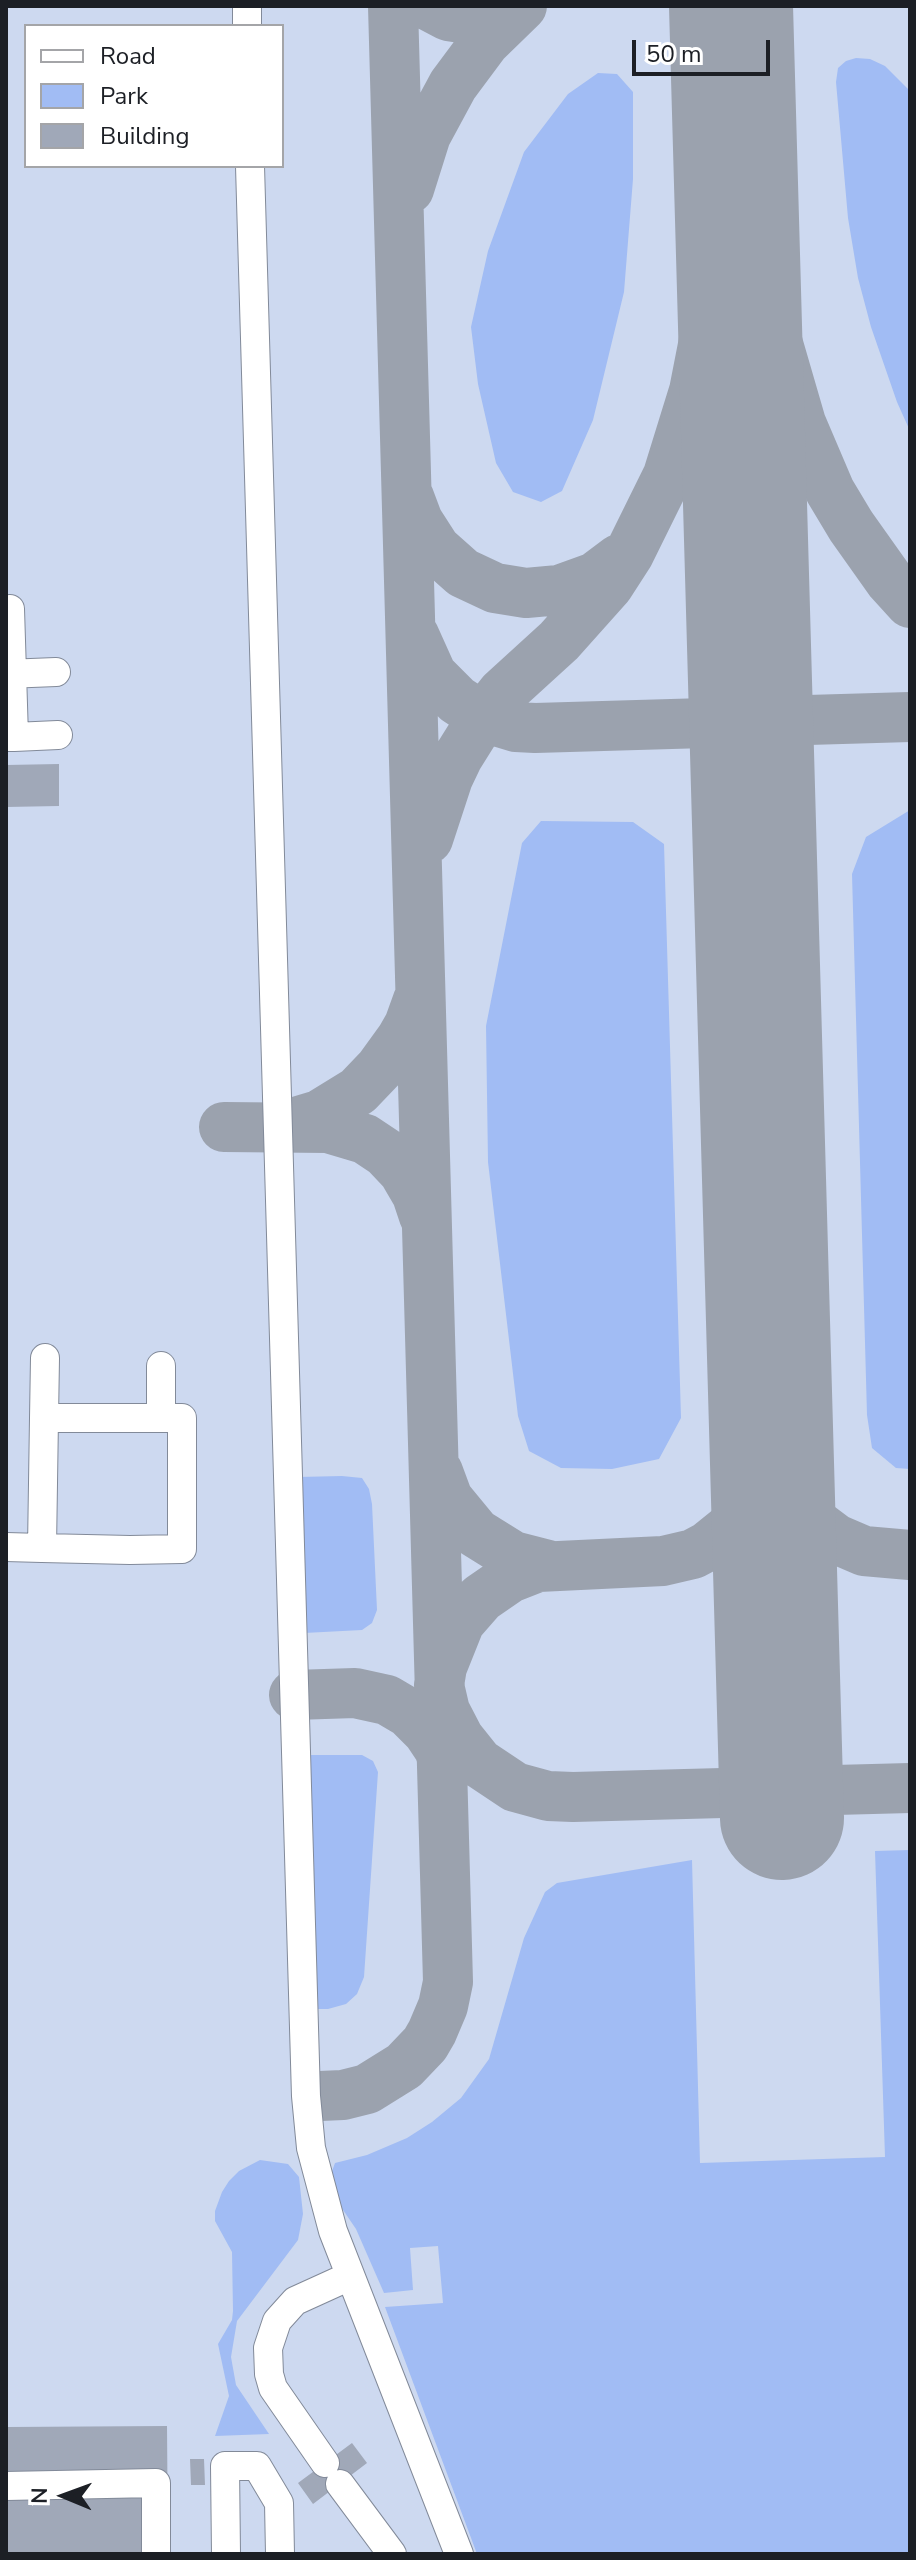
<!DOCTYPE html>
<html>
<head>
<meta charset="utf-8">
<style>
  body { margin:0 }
  #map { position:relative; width:916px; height:2560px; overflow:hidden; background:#dce4f5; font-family:"Nunito Sans",sans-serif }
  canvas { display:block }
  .frame { position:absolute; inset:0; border:8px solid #1c1f25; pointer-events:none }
  .legend { position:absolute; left:24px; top:24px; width:260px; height:144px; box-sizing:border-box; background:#fff; border:2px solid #a4a5a8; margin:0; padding:10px 14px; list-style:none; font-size:24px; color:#1c1f25 }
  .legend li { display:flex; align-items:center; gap:16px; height:40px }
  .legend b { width:40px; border:2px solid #a4a5a8 }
  .north { position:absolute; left:24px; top:2456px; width:80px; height:80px; -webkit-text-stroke:6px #fff; paint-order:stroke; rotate:271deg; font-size:22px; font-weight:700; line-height:32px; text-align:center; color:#1c1f25 }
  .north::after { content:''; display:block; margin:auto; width:28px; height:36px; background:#1c1f25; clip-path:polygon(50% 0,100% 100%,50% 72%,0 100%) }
  .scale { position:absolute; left:632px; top:40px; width:138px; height:36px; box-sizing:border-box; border:4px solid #1c1f25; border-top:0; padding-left:10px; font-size:24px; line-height:28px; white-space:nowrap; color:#1c1f25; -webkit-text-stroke:6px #fff; paint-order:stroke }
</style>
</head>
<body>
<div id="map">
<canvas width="916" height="2560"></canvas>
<div class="frame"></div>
<ul class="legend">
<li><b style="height:10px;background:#fff"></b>Road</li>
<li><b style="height:22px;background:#a1bcf4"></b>Park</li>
<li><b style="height:22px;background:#a0a8b8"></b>Building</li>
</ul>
<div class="north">N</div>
<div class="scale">50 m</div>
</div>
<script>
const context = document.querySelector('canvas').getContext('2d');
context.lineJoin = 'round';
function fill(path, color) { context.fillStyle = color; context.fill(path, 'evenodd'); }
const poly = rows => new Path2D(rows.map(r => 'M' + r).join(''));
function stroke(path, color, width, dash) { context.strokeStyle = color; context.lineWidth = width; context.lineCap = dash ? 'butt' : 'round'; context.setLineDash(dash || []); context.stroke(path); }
fill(poly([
  [6,6,910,6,910,2554,6,2554],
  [26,26,282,26,282,166,26,166]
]), '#cdd9f0');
fill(poly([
  [856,58,870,59,885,66,910,91,910,431,897,402,871,327,858,278,848,218,836,82,838,68,846,61],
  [598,73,617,74,633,92,633,179,624,292,593,420,562,491,541,502,513,492,496,463,478,384,471,327,488,251,524,152,568,94],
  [910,810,910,1469,896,1468,872,1448,867,1415,852,874,866,837],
  [541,821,633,822,664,844,681,1418,659,1459,612,1469,561,1468,529,1451,518,1416,488,1162,486,1026,522,843],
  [342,1476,362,1478,369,1489,372,1504,377,1610,372,1623,362,1630,304,1633,298,1477],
  [309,1755,362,1755,373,1761,378,1772,364,1977,357,1994,346,2004,328,2009,314,2009],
  [910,1850,910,2554,477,2554,385,2307,443,2303,438,2246,410,2248,413,2290,384,2293,356,2229,339,2204,331,2174,335,2163,367,2155,407,2138,432,2122,461,2098,489,2059,524,1938,545,1892,557,1883,692,1860,700,2163,885,2157,875,1851],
  [260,2160,288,2164,299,2177,303,2214,298,2240,237,2321,231,2357,236,2385,269,2434,215,2436,229,2396,218,2344,232,2320,233,2311,232,2252,215,2221,215,2211,222,2192,229,2181,239,2171]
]), '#a1bcf4');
stroke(poly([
  [429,6,448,16,474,20,496,17,518,10],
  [748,116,755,201,767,293,776,337,801,423,830,491,851,526,890,581,910,603],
  [409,189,426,135,453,85,485,42,522,6],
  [409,497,418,521,436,549,463,573,495,588,526,593,559,590,595,577,619,559],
  [414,635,432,675,457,700,483,717,516,727,535,728,910,717],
  [428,839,448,778,458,757,483,717,502,693,559,641,609,585,629,554,668,475,694,391,703,345,712,285,718,193,722,6],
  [289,1124,319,1115,358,1091,380,1068,401,1039,409,1025,418,1000],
  [224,1127,328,1128,365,1139,386,1153,403,1171,417,1195,424,1216],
  [771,1421,767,1467,756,1496,747,1512,734,1525,708,1546,693,1554,663,1561,538,1567,510,1578,481,1598,460,1622,442,1667,439,1685,445,1711,459,1738,479,1763,515,1787,548,1796,573,1797,910,1788],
  [773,1437,778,1466,783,1482,800,1509,812,1521,836,1539,864,1551,910,1555],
  [438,1472,448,1499,476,1533,513,1556,548,1565],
  [294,1695,355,1693,387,1700,409,1713,427,1731,439,1749,442,1758],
  [320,2096,343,2095,367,2089,404,2066,425,2044,432,2032,443,2006,448,1982,393,6]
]), '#9ba2ae', 50);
stroke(poly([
  [731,6,782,1818]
]), '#9ba2ae', 124);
fill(poly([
  [59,764,59,806,6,807,6,765],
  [167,2426,168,2554,6,2554,6,2427],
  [352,2443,367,2463,313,2504,298,2483],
  [190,2459,204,2459,205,2485,191,2485]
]), '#a0a8b8');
const minor = poly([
  [247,6,247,26],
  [250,166,306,2096,311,2148,333,2231,459,2554],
  [6,674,56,672],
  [6,737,14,737,10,609],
  [14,737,58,735],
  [44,1418,45,1358],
  [161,1418,161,1366],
  [6,1547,42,1548,130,1550,182,1549,182,1418,44,1418,42,1548],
  [325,2463,273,2388,269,2374,268,2348,277,2321,295,2301,350,2276],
  [340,2484,392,2554],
  [6,2486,156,2483,156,2554],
  [226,2554,225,2466,257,2466,279,2503,280,2554]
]);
stroke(minor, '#828a99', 30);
stroke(minor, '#fff', 28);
</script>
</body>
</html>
